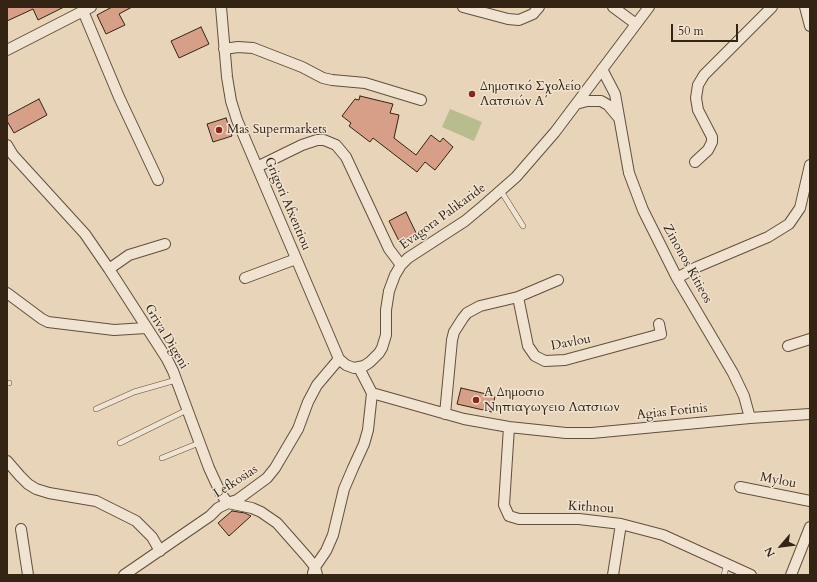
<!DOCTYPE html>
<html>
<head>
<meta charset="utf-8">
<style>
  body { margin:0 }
  #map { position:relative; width:817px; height:582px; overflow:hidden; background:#e8d4b8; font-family:Cardo,serif }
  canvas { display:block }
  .frame { position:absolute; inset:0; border:8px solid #332414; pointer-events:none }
  .north { position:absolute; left:761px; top:526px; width:40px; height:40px; -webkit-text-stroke:3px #f0e3d1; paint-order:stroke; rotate:242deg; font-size:11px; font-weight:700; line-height:16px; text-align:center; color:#332414 }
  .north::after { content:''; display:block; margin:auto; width:14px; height:18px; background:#332414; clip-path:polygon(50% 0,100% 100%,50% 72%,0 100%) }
  .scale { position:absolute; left:671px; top:24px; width:67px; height:18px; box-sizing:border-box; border:2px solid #332414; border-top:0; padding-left:5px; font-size:12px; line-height:14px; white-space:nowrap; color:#332414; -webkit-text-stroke:3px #f0e3d1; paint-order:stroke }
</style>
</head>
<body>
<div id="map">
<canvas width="817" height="582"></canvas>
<div class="frame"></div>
<div class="north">N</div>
<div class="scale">50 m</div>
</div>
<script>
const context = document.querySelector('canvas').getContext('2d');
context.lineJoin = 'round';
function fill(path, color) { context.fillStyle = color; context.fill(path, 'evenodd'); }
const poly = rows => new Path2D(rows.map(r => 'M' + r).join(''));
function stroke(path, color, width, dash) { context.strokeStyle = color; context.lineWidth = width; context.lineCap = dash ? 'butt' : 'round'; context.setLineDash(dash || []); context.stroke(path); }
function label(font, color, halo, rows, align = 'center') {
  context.font = font + ' Cardo,serif'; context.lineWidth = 3; context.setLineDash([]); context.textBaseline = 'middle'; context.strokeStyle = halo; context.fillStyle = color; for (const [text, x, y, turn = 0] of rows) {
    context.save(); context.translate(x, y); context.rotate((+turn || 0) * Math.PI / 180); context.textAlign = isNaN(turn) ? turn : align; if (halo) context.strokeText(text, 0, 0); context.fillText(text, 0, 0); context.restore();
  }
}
fill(poly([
  [450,109,482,122,474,141,442,127]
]), '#b9bc8d');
const building = poly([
  [7,7,64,7,38,20,33,9,7,21,7,7],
  [112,7,132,7,119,14,125,25,106,34,97,15,112,7],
  [201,27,209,44,179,58,171,41,201,27],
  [360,96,393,104,390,113,399,115,394,138,416,155,431,135,440,142,443,138,453,147,435,170,425,162,417,172,373,138,370,142,349,126,351,123,342,116,355,99,359,100,360,96],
  [39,99,47,115,14,133,7,121,7,116,39,99],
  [226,118,232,136,213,142,207,124,226,118],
  [406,212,418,237,401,245,389,221,406,212],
  [461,388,495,396,492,412,457,404,461,388],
  [232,511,245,513,251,516,229,536,218,523,232,511]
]);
fill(building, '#d89f88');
stroke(building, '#332414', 1);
const service = poly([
  [501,191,523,226],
  [7,383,9,383],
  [96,409,134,392,176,380],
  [120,443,187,410],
  [162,458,199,443],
  [724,575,727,564]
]);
const minor = poly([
  [221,7,227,77,231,101,237,120,339,359,346,365,354,368,364,366,370,362,379,353,382,348,386,335,386,310,389,291,395,275,401,265,408,258,465,221,483,206,516,177,555,132,649,7],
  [463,7,508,19,519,20,533,14,539,7],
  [613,7,636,24],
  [805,7,810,26],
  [83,11,119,97,158,180],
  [224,49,238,47,253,48,302,67,323,78,332,80,365,83,421,100],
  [7,50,91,7],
  [602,69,615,94,629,173,643,210,677,278,733,373,744,396,750,418],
  [576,104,587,101,601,101,608,105,618,117],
  [7,145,13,155,85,234,109,269,167,359,173,371,209,468,221,494,228,503,252,508,261,512,277,523,307,557,315,567,317,575],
  [695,162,708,150,712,142,712,137,698,110,696,98,698,85,704,75,772,7],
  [257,167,302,145,317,140,324,140,336,145,346,157,389,249,401,265],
  [109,269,129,255,165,244],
  [245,278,296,259],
  [677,278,697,267,768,237,789,224,800,208,810,165],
  [7,293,42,319,48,322,114,330,146,328],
  [518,297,528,346,535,356,545,361,565,360,661,334,659,324],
  [788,346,810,339],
  [372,393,464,419,509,427,566,433,592,433,750,418,810,414],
  [445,414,452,340,454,332,463,318,467,313,480,306,518,297,558,280],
  [509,427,504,505,509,516,519,519,579,519,621,524,663,535,751,575],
  [7,461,20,476,28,484,36,489,49,493,96,501,136,521,152,537,160,551],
  [740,487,810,501],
  [21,529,28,575],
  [313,573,315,567,326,551,333,535,344,489,353,468,364,444,368,430,372,393,359,368],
  [124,575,210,516,218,508,228,503,237,500,267,478,275,468,298,429,308,402,317,385,339,359],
  [613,575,621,524],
  [791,575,810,527]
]);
stroke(service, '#60503d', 6);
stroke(minor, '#60503d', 12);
stroke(service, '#f0e3d1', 5);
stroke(minor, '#f0e3d1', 10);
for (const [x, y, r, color] of [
  [472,94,4,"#8f2418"],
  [219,130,4,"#8f2418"],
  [476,400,4,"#8f2418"]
]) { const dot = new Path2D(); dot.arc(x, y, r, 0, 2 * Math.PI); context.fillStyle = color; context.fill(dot); stroke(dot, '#f0e3d1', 1.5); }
label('13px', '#332414', '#f0e3d1', [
  ["Δημοτικό Σχολείο",480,87],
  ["Λατσιών Α΄",480,102],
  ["Mas Supermarkets",227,130],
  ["Α Δημοσιο",484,393],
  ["Νηπιαγωγειο Λατσιων",484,408]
], 'left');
label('13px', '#332414', '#f0e3d1', [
  ["Grigori Afxentiou",287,204,67],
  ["Evagora Palikaride",443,217,-36],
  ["Zinonos Kitieos",687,264,61],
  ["Griva Digeni",166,337,59],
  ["Davlou",571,343,-11],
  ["Agias Fotinis",672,412,-6],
  ["Mylou",778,481,11],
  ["Lefkosias",236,482,-33],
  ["Kithnou",591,508,4]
]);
</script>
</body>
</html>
